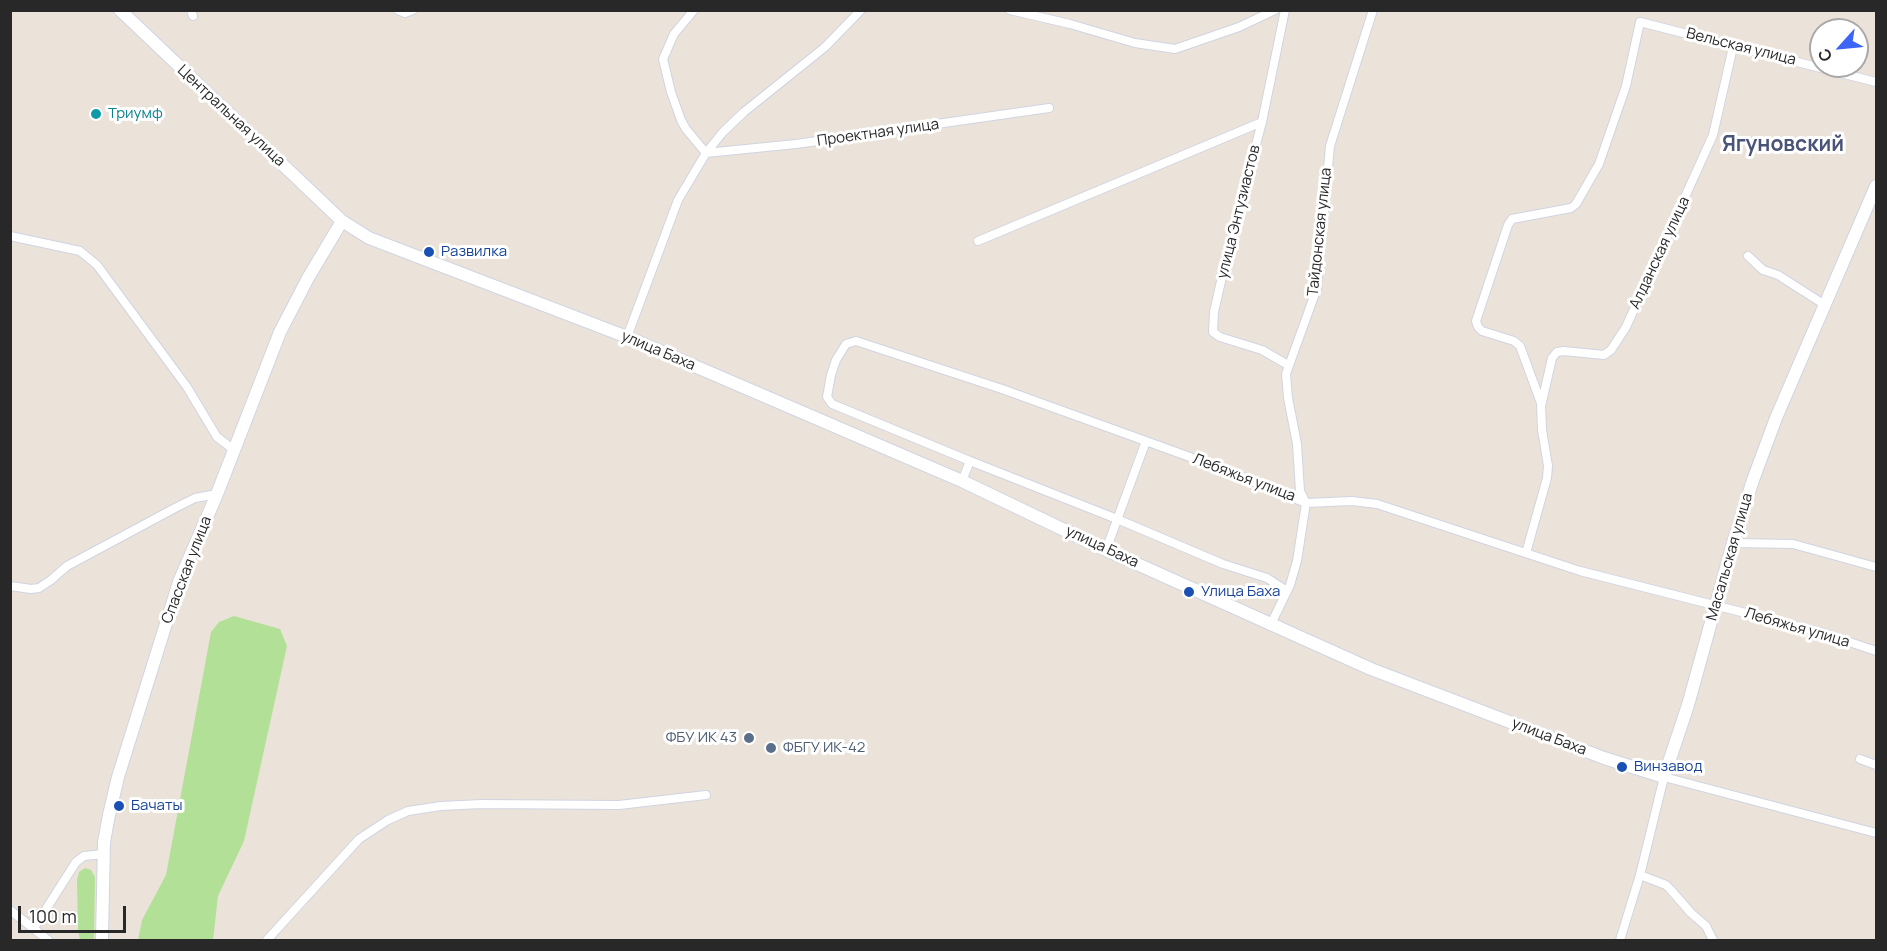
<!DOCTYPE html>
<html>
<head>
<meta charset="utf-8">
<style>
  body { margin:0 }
  #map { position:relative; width:1887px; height:951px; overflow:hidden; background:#ebe3da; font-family:Manrope,sans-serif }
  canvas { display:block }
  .frame { position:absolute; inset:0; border:12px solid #282828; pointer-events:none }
  .north { position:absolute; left:1809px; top:18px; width:60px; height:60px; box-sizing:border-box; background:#fff; border:2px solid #a9a9a9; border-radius:50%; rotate:243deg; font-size:16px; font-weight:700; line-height:24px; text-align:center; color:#282828 }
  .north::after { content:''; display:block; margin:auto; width:21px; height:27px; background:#3d65f5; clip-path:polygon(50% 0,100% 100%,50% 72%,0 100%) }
  .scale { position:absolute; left:18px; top:906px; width:108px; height:27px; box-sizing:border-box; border:3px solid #282828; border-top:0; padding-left:8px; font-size:18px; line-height:21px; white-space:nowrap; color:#282828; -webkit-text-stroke:4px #fff; paint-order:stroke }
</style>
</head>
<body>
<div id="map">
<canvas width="1887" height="951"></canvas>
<div class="frame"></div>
<div class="north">С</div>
<div class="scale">100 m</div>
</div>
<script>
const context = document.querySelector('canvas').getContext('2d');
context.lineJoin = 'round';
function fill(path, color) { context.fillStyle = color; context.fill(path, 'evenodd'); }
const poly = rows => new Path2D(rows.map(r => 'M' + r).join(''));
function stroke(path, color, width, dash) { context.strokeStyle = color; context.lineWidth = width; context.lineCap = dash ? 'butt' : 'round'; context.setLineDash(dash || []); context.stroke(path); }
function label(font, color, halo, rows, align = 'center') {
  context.font = font + ' Manrope,sans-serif'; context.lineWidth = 6; context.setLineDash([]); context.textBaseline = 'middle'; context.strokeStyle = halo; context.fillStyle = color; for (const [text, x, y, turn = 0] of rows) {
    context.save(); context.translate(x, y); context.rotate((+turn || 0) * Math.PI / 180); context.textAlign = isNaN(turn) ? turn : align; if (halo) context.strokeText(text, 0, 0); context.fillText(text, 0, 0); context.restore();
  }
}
fill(poly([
  [234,616,280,629,287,646,244,841,218,896,213,940,138,940,142,920,166,875,211,632,219,622],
  [85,868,91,870,95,877,94,940,80,940,78,930,77,880,79,872]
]), '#b3e097');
const street = poly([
  [191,10,193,16],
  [398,10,405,13,413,10],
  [694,10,674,34,663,59,671,92,681,120,686,129,706,153,796,144,1049,108],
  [1010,10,1070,24,1135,43,1175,49,1239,27,1275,10],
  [1285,10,1262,122,1230,242,1214,312,1213,332,1220,337,1262,350,1288,365],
  [10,236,80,251,97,265,187,387,217,437,234,450],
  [978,241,1262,122],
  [1748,256,1763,270,1778,275,1825,305],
  [627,337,678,200,706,153,723,132,744,112,825,47,861,10],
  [1542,402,1552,358,1557,352,1564,351,1604,355,1611,350,1626,327,1713,135,1733,47],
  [970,461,1117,519,1223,564,1267,578,1287,591],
  [962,481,970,461,832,404,827,397,831,375,836,360,846,344,856,341,1002,389,1223,469,1306,503,1352,501,1377,504,1580,571,1820,632,1876,651],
  [1733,543,1793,544,1876,567],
  [1106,550,1146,441],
  [1526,553,1547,478,1548,466,1542,430,1541,403,1520,346,1514,341,1482,331,1478,327,1476,321,1508,225,1512,219,1571,208,1576,204,1599,164,1626,86,1640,22,1876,82],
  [10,586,31,589,39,588,51,580,67,566,175,508,195,498,217,494],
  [1270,626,1290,585,1297,561,1306,503,1300,491,1297,444,1288,398,1286,374,1317,288,1330,146,1373,10],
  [1860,759,1876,765],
  [1640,875,1666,885,1670,889,1691,913,1706,926,1713,940],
  [10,910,48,940],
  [34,928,76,862,84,856,104,854],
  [267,940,359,839,388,820,408,811,441,806,482,804,619,805,706,795],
  [1620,940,1640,875,1664,777,1876,833]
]);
const secondary = poly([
  [120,10,342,221,369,238,627,337,962,481,1106,550,1371,669,1604,758,1664,777,1688,705,1733,543,1753,480,1776,418,1876,186],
  [102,940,104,842,109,815,118,777,179,582,217,494,280,332,308,278,342,221]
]);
stroke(street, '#d0d4e1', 10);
stroke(secondary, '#d0d4e1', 14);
stroke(street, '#fff', 8);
stroke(secondary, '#fff', 12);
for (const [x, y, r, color] of [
  [96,114,6,"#0f9aa8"],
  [429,252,6,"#1a4fb4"],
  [1189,592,6,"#1a4fb4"],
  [749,738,6,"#5c6f8a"],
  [771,748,6,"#5c6f8a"],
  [1622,767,6,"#1a4fb4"],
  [119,806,6,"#1a4fb4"]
]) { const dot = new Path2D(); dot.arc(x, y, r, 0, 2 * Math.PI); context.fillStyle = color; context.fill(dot); stroke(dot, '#fff', 2); }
label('15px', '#282828', '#fff', [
  ["Вельская улица",1741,47,14],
  ["Центральная улица",231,116,43],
  ["Проектная улица",878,133,-8],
  ["улица Энтузиастов",1239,212,-76],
  ["Тайдонская улица",1320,232,-84],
  ["Алданская улица",1660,253,-65],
  ["улица Баха",658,351,23],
  ["Лебяжья улица",1244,478,21],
  ["улица Баха",1102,547,25],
  ["Масальская улица",1730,557,-74],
  ["Спасская улица",187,570,-69],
  ["Лебяжья улица",1797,628,16],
  ["улица Баха",1549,737,21]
]);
label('15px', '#0d838f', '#fff', [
  ["Триумф",108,114]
], 'left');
label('15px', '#164399', '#fff', [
  ["Развилка",441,252],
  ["Улица Баха",1201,592],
  ["Винзавод",1634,767],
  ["Бачаты",131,806]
], 'left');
label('15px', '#4e5e75', '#fff', [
  ["ФБУ ИК 43",737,738],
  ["ФБГУ ИК-42",783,748,"left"]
], 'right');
label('bold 21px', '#4a5478', '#fff', [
  ["Ягуновский",1783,145]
]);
</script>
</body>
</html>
